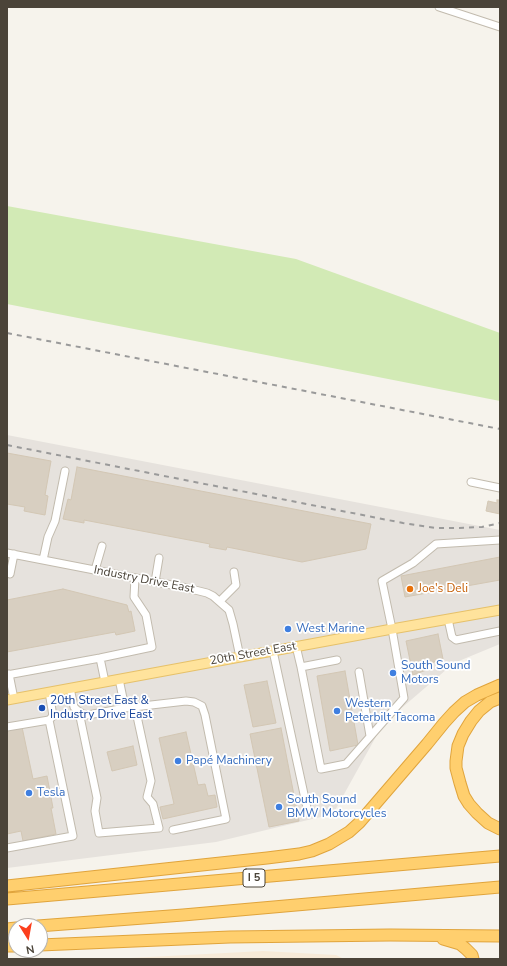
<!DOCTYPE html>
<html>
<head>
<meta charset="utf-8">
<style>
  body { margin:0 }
  #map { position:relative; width:507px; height:966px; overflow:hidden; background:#f6f3ec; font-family:"Nunito Sans",sans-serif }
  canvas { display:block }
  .frame { position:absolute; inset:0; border:8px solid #4b4439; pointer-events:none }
  .north { position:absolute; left:8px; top:918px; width:40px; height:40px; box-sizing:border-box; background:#fff; border:1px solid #b7b4b0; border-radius:50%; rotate:169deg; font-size:11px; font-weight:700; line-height:16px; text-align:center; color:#4b4439 }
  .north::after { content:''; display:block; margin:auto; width:14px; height:18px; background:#fc3f1d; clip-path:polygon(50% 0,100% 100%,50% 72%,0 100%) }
</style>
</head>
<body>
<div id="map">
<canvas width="507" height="966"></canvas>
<div class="frame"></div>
<div class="north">N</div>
</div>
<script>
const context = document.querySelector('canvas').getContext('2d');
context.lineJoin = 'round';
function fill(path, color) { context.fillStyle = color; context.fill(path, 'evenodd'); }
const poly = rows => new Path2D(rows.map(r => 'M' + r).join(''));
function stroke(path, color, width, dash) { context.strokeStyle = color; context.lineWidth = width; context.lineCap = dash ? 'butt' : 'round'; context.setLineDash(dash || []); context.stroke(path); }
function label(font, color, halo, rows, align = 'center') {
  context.font = font + ' "Nunito Sans",sans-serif'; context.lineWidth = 3.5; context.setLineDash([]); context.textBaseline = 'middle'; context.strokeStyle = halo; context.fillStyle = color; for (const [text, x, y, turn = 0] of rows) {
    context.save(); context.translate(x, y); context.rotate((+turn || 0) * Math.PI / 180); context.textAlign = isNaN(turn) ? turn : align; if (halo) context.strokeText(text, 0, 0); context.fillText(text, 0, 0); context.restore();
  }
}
fill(poly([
  [263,951,336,955,344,959,111,959]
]), '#f7ead8');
fill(poly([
  [7,435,500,530,500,644,454,663,383,724,333,814,216,842,7,868]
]), '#e6e2dd');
fill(poly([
  [7,206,296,259,500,333,500,401,7,304]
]), '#d2eab5');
const building = poly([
  [7,453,51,461,45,495,48,496,45,515,24,511,25,507,7,504,7,453],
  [77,467,371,524,366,549,302,562,227,547,226,550,209,547,210,544,84,520,84,523,63,519,68,499,71,500,77,467],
  [497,500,500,500,500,514,486,511,488,501,497,503,497,500],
  [500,557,500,580,405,597,401,576,500,557],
  [63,589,127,605,129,612,131,611,135,631,116,635,115,632,7,652,7,600,63,589],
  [438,634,443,659,428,664,429,669,413,675,406,641,438,634],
  [345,671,358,745,330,751,317,676,345,671],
  [267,681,276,723,253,727,244,685,267,681],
  [22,727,33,779,47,776,53,808,51,808,56,834,23,841,21,831,7,834,7,730,22,727],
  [281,728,299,821,269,827,250,734,281,728],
  [186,732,198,785,205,784,208,796,215,795,217,807,163,819,160,807,174,804,159,738,186,732],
  [133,746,137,765,112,771,107,752,133,746]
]);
fill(building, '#d8cfc1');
stroke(building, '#d3c7b4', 1);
const minor = poly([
  [439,7,500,27],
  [471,482,500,488],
  [7,553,187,588,207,593,213,596,229,610,233,624,240,657],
  [43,560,48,537,55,521,65,471],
  [95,570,102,546],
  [7,573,10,574,14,554],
  [155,582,159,558],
  [220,601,236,585,234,572],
  [448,619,452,637,456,640,500,631],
  [296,646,301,667,337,660],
  [273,651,307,808],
  [100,658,105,682],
  [301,667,321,769,346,764,404,698,392,629,382,581,413,563,436,544,500,540],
  [359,672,370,736],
  [9,674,14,699],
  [7,675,100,658,152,647,146,615,134,597,135,578],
  [119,679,125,708,186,701,194,702,202,706,205,715,226,819,173,830],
  [70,688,74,707,77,710,83,714,88,715,125,708],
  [79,712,97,798,95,811,99,833,159,828,153,804,147,797,151,781,135,707],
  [7,727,49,720,53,716,49,692],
  [7,848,73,836,49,720]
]);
const major = poly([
  [7,700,392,629,500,610]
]);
const highway = poly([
  [500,698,490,702,479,711,471,721,463,734,458,746,456,761,456,768,460,783,464,796,469,804,477,813,488,823,500,829],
  [7,886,267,858,299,854,312,851,329,844,349,832,359,823,427,744,444,723,454,712,465,702,477,695,500,685],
  [7,899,500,856],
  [38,926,183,915,500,887],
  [7,929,16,928],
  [443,939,460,944,466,949,472,955,473,959],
  [40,945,230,937,390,935,500,936],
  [7,946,16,946]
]);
stroke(minor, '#c2bbae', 9);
stroke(major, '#e6c16a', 11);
stroke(highway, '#e0a43c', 13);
stroke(minor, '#fff', 7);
stroke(major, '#ffe39c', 9);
stroke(highway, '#ffcf6e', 11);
stroke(poly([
  [7,333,500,429],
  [7,445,403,523,435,528,458,528,482,527,500,523]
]), '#9a9a9a', 2, [5, 5]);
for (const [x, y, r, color] of [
  [410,589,4,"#e8710a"],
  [288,629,4,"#3f7fe0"],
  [393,673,4,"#3f7fe0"],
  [42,708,4,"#1a4fb4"],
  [337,711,4,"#3f7fe0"],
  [178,761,4,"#3f7fe0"],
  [29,793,4,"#3f7fe0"],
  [279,807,4,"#3f7fe0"]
]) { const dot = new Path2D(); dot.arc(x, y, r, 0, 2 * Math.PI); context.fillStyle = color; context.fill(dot); stroke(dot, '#fff', 1.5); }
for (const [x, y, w] of [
  [254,878,22]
]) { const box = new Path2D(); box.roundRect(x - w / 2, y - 9, w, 18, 3); context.fillStyle = '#fff'; context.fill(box); stroke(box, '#4b4439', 1); }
label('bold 11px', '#4b4439', null, [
  ["I 5",254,878]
]);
label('12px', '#4b4439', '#fff', [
  ["Industry Drive East",144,580,11],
  ["20th Street East",253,654,-10]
]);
label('12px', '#c56008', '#fff', [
  ["Joe's Deli",418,589]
], 'left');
label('12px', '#366cbe', '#fff', [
  ["West Marine",296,629],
  ["South Sound",401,666],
  ["Motors",401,680],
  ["Western",345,704],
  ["Peterbilt Tacoma",345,718],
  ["Papé Machinery",186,761],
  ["Tesla",37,793],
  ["South Sound",287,800],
  ["BMW Motorcycles",287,814]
], 'left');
label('12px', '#164399', '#fff', [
  ["20th Street East &",50,701],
  ["Industry Drive East",50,715]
], 'left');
</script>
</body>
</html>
